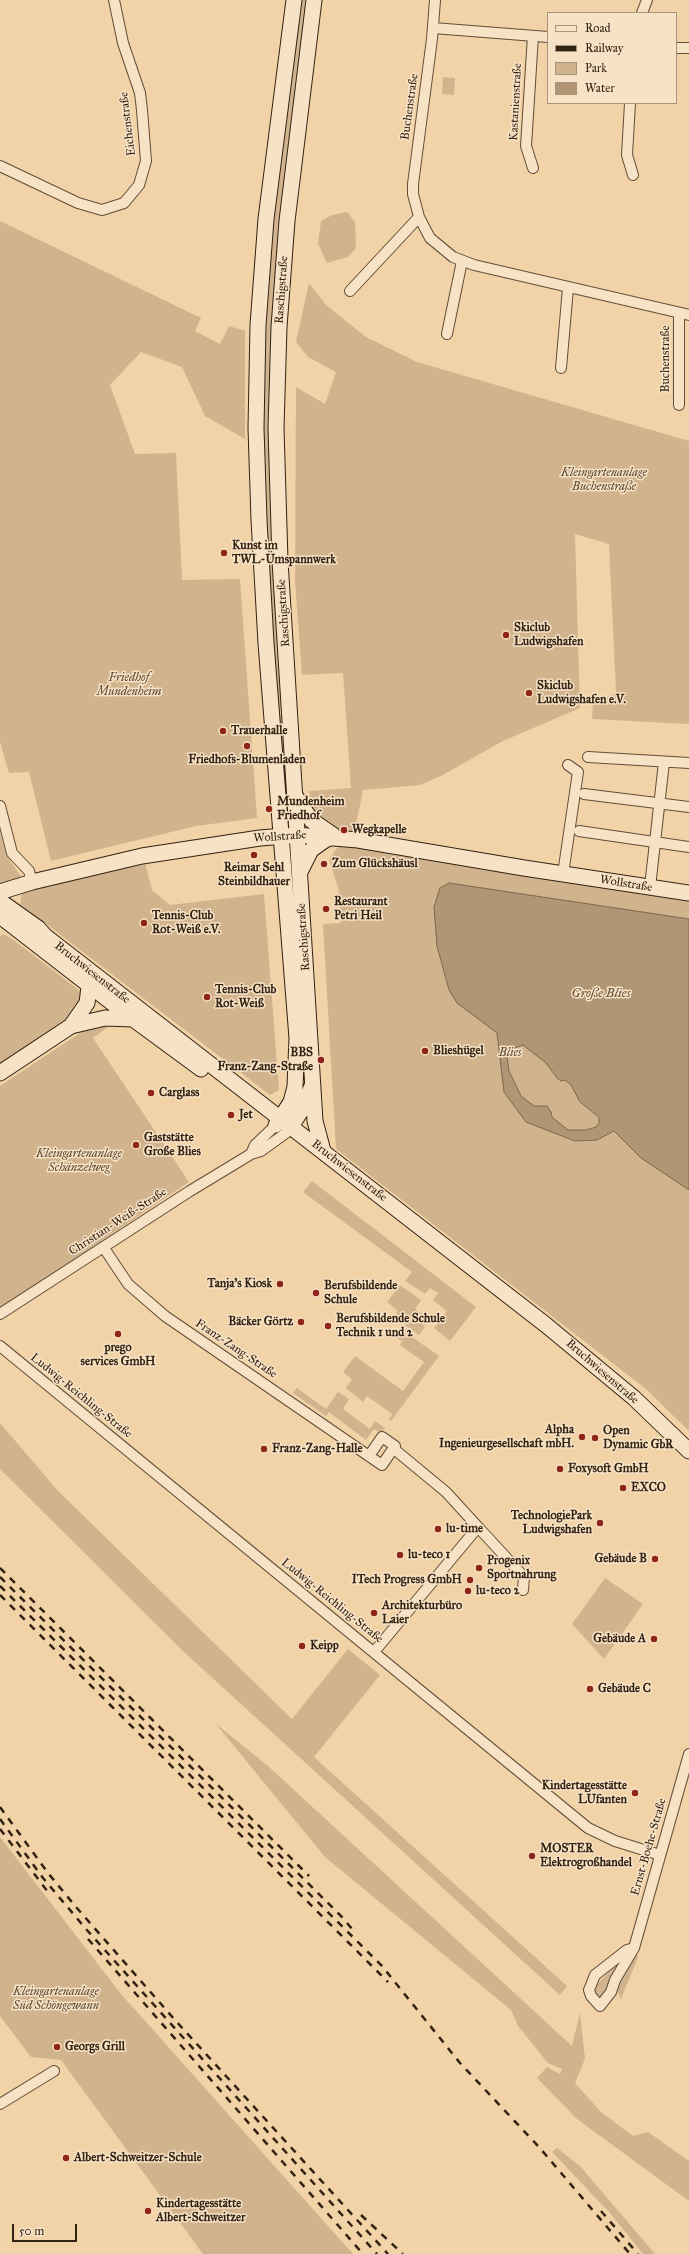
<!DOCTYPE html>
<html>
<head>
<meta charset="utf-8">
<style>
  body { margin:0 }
  #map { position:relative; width:689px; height:2254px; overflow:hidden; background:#f2d2a7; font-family:"IM FELL Great Primer",serif }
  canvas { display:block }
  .legend { position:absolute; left:547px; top:12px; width:130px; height:92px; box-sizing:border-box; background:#f7e2c6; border:1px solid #a8957e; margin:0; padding:5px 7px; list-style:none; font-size:12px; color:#312212 }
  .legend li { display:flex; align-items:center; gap:8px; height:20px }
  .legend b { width:20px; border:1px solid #a8957e }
  .scale { position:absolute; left:12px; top:2224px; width:65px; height:18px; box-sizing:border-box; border:2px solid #312212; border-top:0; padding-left:5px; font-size:12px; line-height:14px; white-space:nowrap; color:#312212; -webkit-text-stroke:3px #f7e2c6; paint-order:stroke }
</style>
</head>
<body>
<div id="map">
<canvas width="689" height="2254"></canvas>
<ul class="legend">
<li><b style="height:5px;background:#f7e2c6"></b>Road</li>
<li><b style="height:5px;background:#312212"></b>Railway</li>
<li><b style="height:11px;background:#d1b48e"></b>Park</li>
<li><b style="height:11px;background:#b09674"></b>Water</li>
</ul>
<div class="scale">50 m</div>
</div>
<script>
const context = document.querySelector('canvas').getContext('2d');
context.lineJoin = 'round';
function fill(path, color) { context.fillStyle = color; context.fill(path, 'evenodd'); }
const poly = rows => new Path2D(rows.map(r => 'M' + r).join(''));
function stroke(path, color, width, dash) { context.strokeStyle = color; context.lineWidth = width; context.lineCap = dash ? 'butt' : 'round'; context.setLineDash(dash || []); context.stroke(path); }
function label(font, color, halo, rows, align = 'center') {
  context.font = font + ' "IM FELL Great Primer",serif'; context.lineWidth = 3; context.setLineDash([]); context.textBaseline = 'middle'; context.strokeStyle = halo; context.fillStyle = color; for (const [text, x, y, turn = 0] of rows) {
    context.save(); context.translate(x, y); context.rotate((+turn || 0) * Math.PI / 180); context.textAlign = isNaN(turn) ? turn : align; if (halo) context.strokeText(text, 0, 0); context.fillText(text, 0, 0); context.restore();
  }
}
fill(poly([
  [294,0,314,0,279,327,290,710,271,711,258,325],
  [443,77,455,78,454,95,442,94],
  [347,212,355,222,356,248,348,257,327,263,318,244,321,221,332,215],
  [0,221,201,318,195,331,220,344,229,326,245,331,245,439,205,416,182,367,141,352,110,385,135,454,176,453,182,580,240,579,257,818,196,826,51,861,29,772,9,773,0,742],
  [309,283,326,305,366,337,417,362,689,441,689,724,592,719,593,703,616,693,609,544,575,534,580,708,503,741,441,776,420,785,363,790,354,834,336,832,317,815,310,801,309,791,351,788,343,673,302,675,295,581,296,387,325,404,336,372,308,357,296,342],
  [276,713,285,715,291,821,288,821,284,768,278,739],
  [0,833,6,854,21,877,0,884],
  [342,842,689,897,689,1431,646,1389,336,1149,323,924,341,923,339,891,329,859],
  [145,862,152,890,170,905,264,894,279,1090,270,1095,20,904,22,892],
  [3,934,11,938,84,994,72,1020,0,1067,0,936],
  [116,1021,93,1038,189,1182,0,1309,0,1086,92,1025],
  [312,1181,476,1307,450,1341,434,1328,447,1311,433,1300,438,1293,430,1288,425,1294,405,1281,412,1272,303,1192],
  [400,1285,421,1300,415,1309,428,1318,423,1325,425,1327,419,1335,405,1325,407,1322,396,1314,398,1311,387,1302],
  [402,1330,439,1356,391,1421,389,1420,392,1414,367,1396,363,1402,346,1388,352,1379,343,1372,355,1356,403,1391,424,1362,400,1345,402,1341,397,1338],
  [297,1388,326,1409,338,1392,349,1399,343,1409,370,1429,375,1421,385,1428,381,1433,374,1429,366,1440,329,1412,326,1416,293,1393],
  [0,1423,58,1491,292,1719,348,1649,380,1675,314,1757,567,1986,560,1995,184,1652,0,1469],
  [605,1578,643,1604,604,1659,572,1624],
  [216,1724,268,1766,572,2046,580,2013,585,2059,575,2083,601,2112,633,2136,648,2132,689,2161,689,2201,577,2119,537,2078,547,2067,560,2074,562,2069,548,2063,518,2026,511,2010,325,1857],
  [0,1837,121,1994,353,2254,203,2254,61,2060,31,2057,0,2016],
  [635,1954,638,1957,621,1999,616,1989],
  [623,1962,602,1997,597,1997,594,1993,596,1985,611,1970],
  [557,2148,580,2166,655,2254,643,2254,610,2213,552,2152]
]), '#d1b48e');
const water = poly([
  [449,883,689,919,689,1190,641,1158,614,1131,597,1140,575,1141,526,1122,504,1092,497,1033,457,1003,449,990,437,946,434,907,440,888,449,883],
  [523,1045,546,1063,557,1078,561,1081,565,1080,571,1085,580,1102,599,1117,599,1123,596,1127,586,1130,568,1130,552,1117,551,1112,547,1106,534,1106,521,1096,509,1071,507,1056,509,1050,523,1045]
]);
fill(water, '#b09674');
stroke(water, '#7d684d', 1);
const street = poly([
  [435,0,432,39,413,184,413,194,419,217,430,238,453,257,474,265,689,315],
  [642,13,647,0],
  [433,28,548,37],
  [676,48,689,48],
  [630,103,627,155,633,175],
  [0,166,78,203,102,210,124,203,139,185,146,161,142,110,140,93,123,43,114,0],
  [533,168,526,146,533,36],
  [350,291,419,217],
  [447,334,462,261],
  [561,368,568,288],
  [679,405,679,313],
  [588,757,689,763],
  [584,794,689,807],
  [0,806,12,853,29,871,32,882],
  [579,831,689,847],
  [563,874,578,772,568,765],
  [650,887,664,762],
  [251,1154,255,1145,276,1125],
  [104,1248,128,1284,165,1316,382,1465,395,1446,382,1437,369,1456],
  [0,1314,190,1191,251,1154,261,1151,286,1133,291,1126],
  [0,1346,588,1828,615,1841,660,1855],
  [394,1449,446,1492,478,1527],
  [374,1652,478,1527,524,1577,523,1590],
  [634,1948,627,1950,595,1975,589,1990,591,1996,600,2006,611,1992,615,1980,634,1948,689,1754],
  [0,2104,54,2071]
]);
const secondary = poly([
  [314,0,287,221,279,327,276,428,280,561,315,1121,323,1151],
  [296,797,311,820,333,835],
  [301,870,311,850,325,840,333,837],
  [0,895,3,891,32,882,142,856,260,838,297,835,358,840,524,868,689,893],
  [0,901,38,928,45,936,546,1325,634,1398,689,1451],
  [0,916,133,1019,201,1069],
  [71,1026,87,1003,90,979],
  [0,1073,71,1026,105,1018,133,1019],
  [276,1125,291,1102,295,1087,297,1038,266,643,259,520,256,428,258,325,266,219,294,0],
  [291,1126,301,1111,312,1086]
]);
stroke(street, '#614e37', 12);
stroke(secondary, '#312212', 17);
stroke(street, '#f7e2c6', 10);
stroke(secondary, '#f7e2c6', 15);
stroke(poly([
  [0,1568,309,1876],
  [0,1577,341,1916,353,1930],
  [0,1586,382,1966,460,2063,539,2147,630,2254],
  [0,1595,388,1982],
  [0,1807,48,1873,76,1907,175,2020,388,2254],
  [0,1819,43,1878,86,1929,377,2254],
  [0,1829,48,1892],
  [88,1939,363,2254],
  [601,2211,638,2254],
  [361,2215,403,2254]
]), '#312212', 2.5, [7, 7]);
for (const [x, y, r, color] of [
  [224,553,4,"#8f2418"],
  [506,635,4,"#8f2418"],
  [529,693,4,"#8f2418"],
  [223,731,4,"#8f2418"],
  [247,746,4,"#8f2418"],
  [269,809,4,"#8f2418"],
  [344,830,4,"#8f2418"],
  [254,855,4,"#8f2418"],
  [324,864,4,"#8f2418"],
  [326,909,4,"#8f2418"],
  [144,923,4,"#8f2418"],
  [207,997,4,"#8f2418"],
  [425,1051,4,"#8f2418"],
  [321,1060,4,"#8f2418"],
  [151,1093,4,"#8f2418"],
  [231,1115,4,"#8f2418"],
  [136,1145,4,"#8f2418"],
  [280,1284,4,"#8f2418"],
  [316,1293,4,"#8f2418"],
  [301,1322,4,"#8f2418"],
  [328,1326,4,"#8f2418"],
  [118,1334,4,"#8f2418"],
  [582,1437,4,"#8f2418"],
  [595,1438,4,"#8f2418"],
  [264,1449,4,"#8f2418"],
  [560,1469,4,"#8f2418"],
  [623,1488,4,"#8f2418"],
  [600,1523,4,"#8f2418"],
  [438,1529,4,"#8f2418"],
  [400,1555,4,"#8f2418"],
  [655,1559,4,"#8f2418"],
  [479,1568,4,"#8f2418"],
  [470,1580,4,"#8f2418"],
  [468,1591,4,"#8f2418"],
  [374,1613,4,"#8f2418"],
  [654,1639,4,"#8f2418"],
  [302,1646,4,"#8f2418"],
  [590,1689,4,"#8f2418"],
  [635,1793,4,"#8f2418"],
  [532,1856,4,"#8f2418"],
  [57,2047,4,"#8f2418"],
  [66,2158,4,"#8f2418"],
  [148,2211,4,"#8f2418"]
]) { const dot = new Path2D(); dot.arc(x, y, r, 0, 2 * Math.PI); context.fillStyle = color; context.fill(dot); stroke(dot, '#f7e2c6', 1.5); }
label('12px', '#312212', '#f7e2c6', [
  ["Kastanienstraße",516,102,-87],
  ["Buchenstraße",410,107,-82],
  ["Eichenstraße",128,124,-97],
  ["Raschigstraße",282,290,-86],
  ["Buchenstraße",666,359,-90],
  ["Raschigstraße",284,613,-94],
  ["Wollstraße",280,837,-4],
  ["Wollstraße",626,884,9],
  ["Raschigstraße",304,937,-94],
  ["Bruchwiesenstraße",92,973,38],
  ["Bruchwiesenstraße",349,1171,38],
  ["Christian-Weiß-Straße",118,1222,-33],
  ["Franz-Zang-Straße",236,1349,34],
  ["Bruchwiesenstraße",602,1372,41],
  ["Ludwig-Reichling-Straße",81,1396,39],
  ["Ludwig-Reichling-Straße",332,1601,39],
  ["Ernst-Boehe-Straße",649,1847,-74]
]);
label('italic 12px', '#594631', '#f7e2c6', [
  ["Kleingartenanlage",604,473],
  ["Buchenstraße",604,487],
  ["Friedhof",129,678],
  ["Mundenheim",129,692],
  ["Blies",510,1053],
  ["Kleingartenanlage",79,1154],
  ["Schänzelweg",79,1168],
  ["Kleingartenanlage",56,1992],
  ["Süd Schöngewann",56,2006]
]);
label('bold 12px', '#312212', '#f7e2c6', [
  ["Kunst im",232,546],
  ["TWL-Umspannwerk",232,560],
  ["Skiclub",514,628],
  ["Ludwigshafen",514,642],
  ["Skiclub",537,686],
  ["Ludwigshafen e.V.",537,700],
  ["Trauerhalle",231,731],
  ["Friedhofs-Blumenladen",247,760,"center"],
  ["Mundenheim",277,802],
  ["Friedhof",277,816],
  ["Wegkapelle",352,830],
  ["Zum Glückshäusl",332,864],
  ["Reimar Sehl",254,868,"center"],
  ["Steinbildhauer",254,882,"center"],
  ["Restaurant",334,902],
  ["Petri Heil",334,916],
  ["Tennis-Club",152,916],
  ["Rot-Weiß e.V.",152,930],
  ["Tennis-Club",215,990],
  ["Rot-Weiß",215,1004],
  ["Blieshügel",433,1051],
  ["BBS",313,1053,"right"],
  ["Franz-Zang-Straße",313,1067,"right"],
  ["Carglass",159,1093],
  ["Jet",239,1115],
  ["Gaststätte",144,1138],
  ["Große Blies",144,1152],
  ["Tanja's Kiosk",272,1284,"right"],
  ["Berufsbildende",324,1286],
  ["Schule",324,1300],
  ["Berufsbildende Schule",336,1319],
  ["Technik 1 und 2",336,1333],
  ["Bäcker Görtz",293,1322,"right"],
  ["prego",118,1348,"center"],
  ["services GmbH",118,1362,"center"],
  ["Alpha",574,1430,"right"],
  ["Ingenieurgesellschaft mbH.",574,1444,"right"],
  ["Open",603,1431],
  ["Dynamic GbR",603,1445],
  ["Franz-Zang-Halle",272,1449],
  ["Foxysoft GmbH",568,1469],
  ["EXCO",631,1488],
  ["TechnologiePark",592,1516,"right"],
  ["Ludwigshafen",592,1530,"right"],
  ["lu-time",446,1529],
  ["lu-teco 1",408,1555],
  ["Gebäude B",647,1559,"right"],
  ["Progenix",487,1561],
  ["Sportnahrung",487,1575],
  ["ITech Progress GmbH",462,1580,"right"],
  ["lu-teco 2",476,1591],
  ["Architekturbüro",382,1606],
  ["Laier",382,1620],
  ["Gebäude A",646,1639,"right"],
  ["Keipp",310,1646],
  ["Gebäude C",598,1689],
  ["Kindertagesstätte",627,1786,"right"],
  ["LUfanten",627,1800,"right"],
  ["MOSTER",540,1849],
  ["Elektrogroßhandel",540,1863],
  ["Georgs Grill",65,2047],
  ["Albert-Schweitzer-Schule",74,2158],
  ["Kindertagesstätte",156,2204],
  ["Albert-Schweitzer",156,2218]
], 'left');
label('italic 13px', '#5d4b34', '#f7e2c6', [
  ["Große Blies",601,994]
]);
</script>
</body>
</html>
